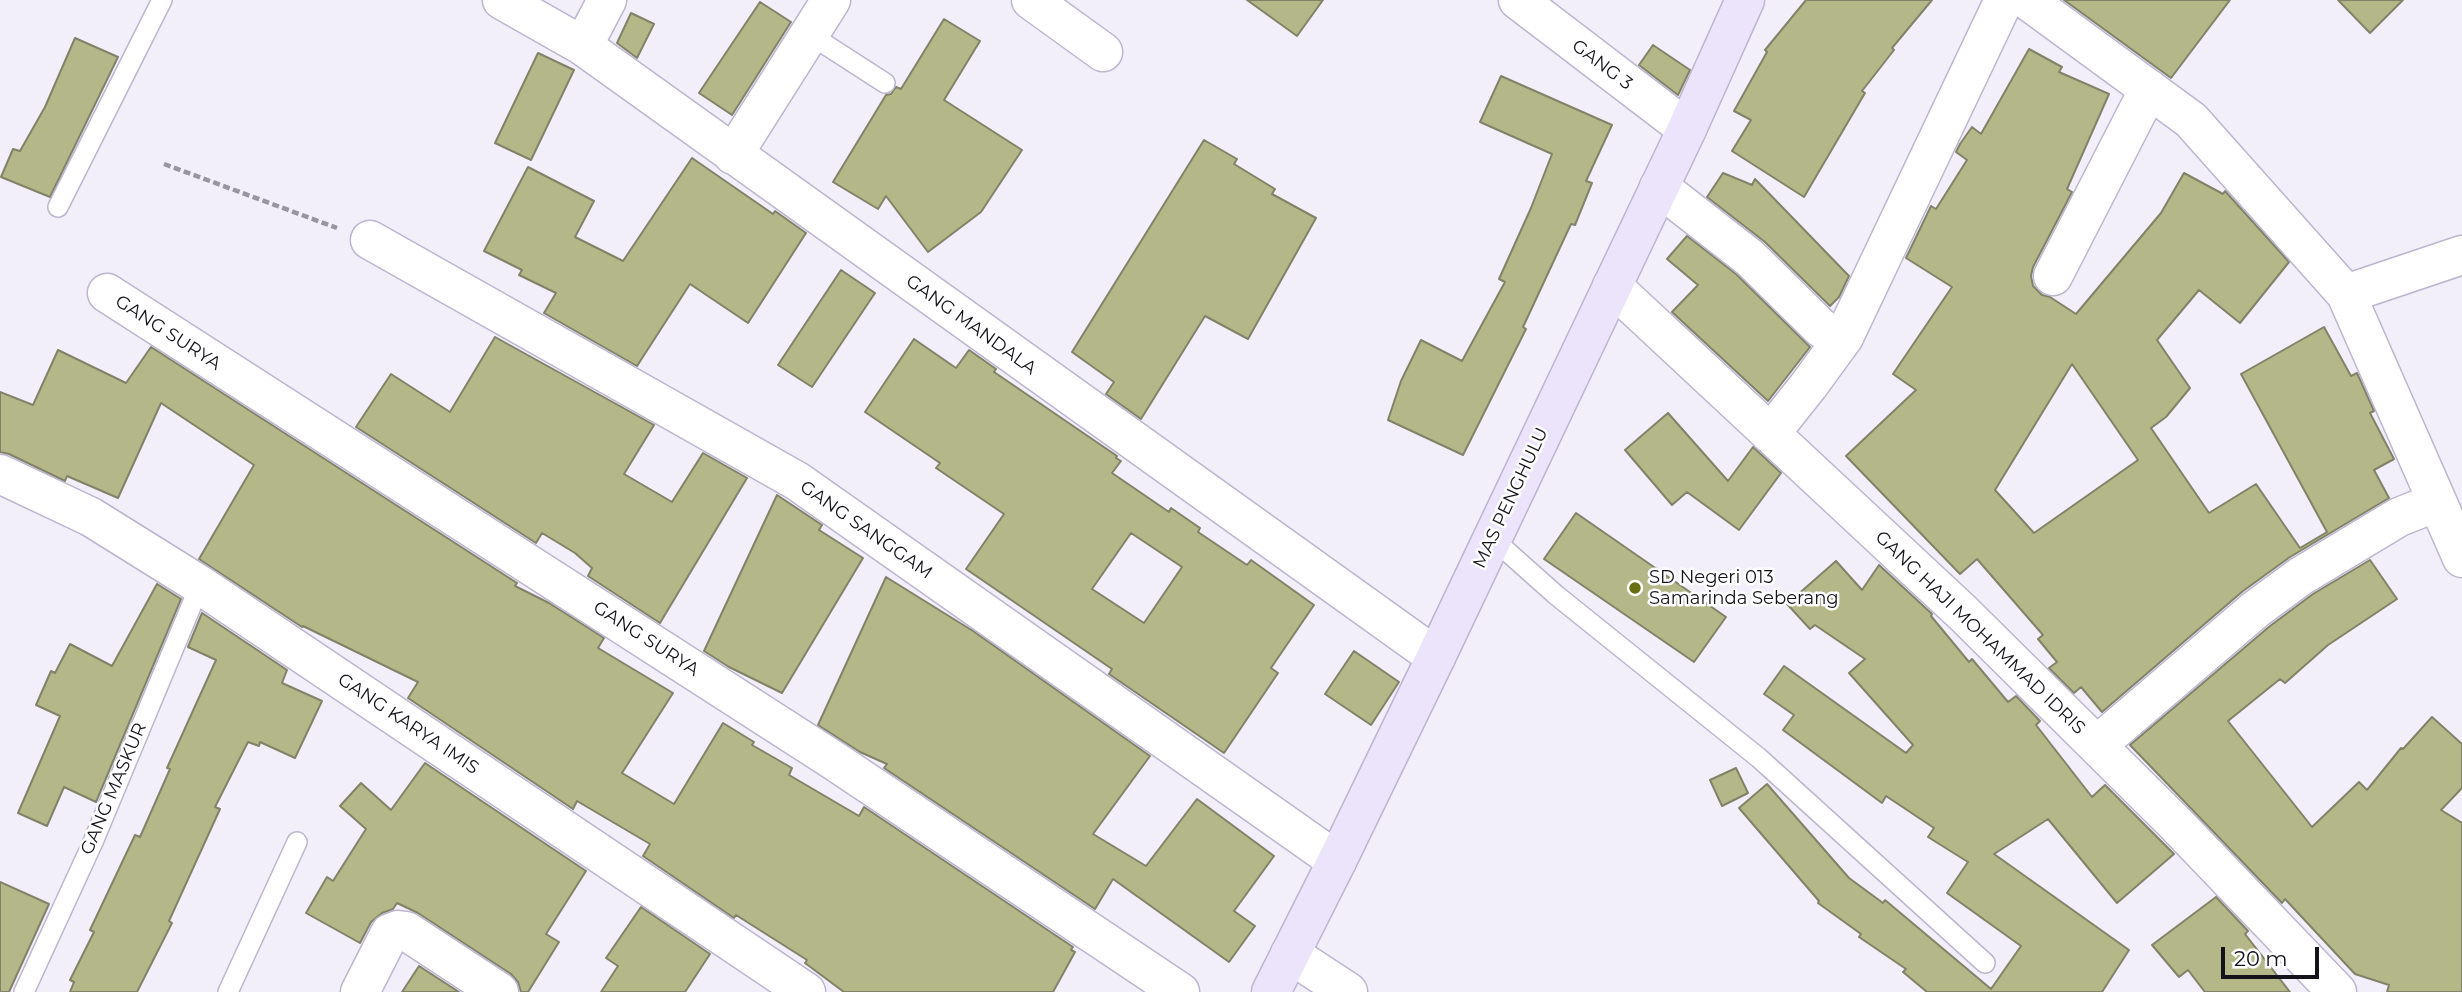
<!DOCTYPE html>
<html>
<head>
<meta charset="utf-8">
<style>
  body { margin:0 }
  #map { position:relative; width:2462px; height:992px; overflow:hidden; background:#f2effa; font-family:Montserrat,sans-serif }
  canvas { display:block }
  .scale { position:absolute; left:2221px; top:947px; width:98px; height:32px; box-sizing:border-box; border:4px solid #14121b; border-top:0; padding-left:9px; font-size:21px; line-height:24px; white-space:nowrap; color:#14121b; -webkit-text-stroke:5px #fff; paint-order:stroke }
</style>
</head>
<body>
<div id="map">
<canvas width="2462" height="992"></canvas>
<div class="scale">20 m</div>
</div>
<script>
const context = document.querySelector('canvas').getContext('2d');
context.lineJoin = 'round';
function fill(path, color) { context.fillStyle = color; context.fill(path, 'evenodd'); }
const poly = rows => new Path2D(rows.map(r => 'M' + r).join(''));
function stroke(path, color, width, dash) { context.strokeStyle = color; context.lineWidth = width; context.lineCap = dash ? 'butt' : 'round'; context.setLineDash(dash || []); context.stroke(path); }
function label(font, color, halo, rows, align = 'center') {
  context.font = font + ' Montserrat,sans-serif'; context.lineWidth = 5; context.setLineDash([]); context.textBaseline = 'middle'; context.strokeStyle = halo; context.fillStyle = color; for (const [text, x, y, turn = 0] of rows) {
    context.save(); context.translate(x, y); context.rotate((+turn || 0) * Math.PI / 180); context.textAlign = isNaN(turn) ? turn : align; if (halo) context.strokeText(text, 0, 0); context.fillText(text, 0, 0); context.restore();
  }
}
const building = poly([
  [1247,0,1323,0,1297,36,1247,0],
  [1806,0,1932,0,1892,48,1894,50,1862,91,1865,93,1804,197,1732,151,1751,120,1734,111,1767,52,1765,50,1806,0],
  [2064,0,2230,0,2171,78,2064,0],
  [2338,0,2403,0,2370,33,2338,0],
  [760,2,791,22,732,115,699,93,760,2],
  [631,13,654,24,637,58,617,43,631,13],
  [944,19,980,41,944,100,1022,150,981,212,928,252,886,196,878,209,833,182,886,95,891,94,896,87,901,89,944,19],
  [75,38,118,57,50,197,1,177,13,149,20,151,45,107,75,38],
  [1653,45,1690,70,1678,95,1639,65,1653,45],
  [2029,49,2062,67,2059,72,2109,94,2067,189,2072,192,2033,267,2031,276,2033,286,2042,295,2050,297,2076,314,2161,213,2184,173,2223,194,2225,191,2289,262,2240,323,2199,290,2157,340,2190,388,2166,417,2151,428,2209,513,2256,484,2300,548,2327,532,2241,374,2324,327,2351,376,2357,373,2374,411,2370,413,2394,459,2374,470,2389,498,2290,557,2243,591,2102,712,2081,687,2074,693,2049,668,2057,662,2038,639,2043,635,1977,559,1960,574,1846,456,1916,390,1893,374,1952,287,1906,258,1931,206,1936,209,1967,160,1956,152,1960,144,1972,127,1981,134,2029,49],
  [2072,364,2138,460,2034,533,1995,490,2072,364],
  [538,53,574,70,531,160,495,143,538,53],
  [1501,76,1612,125,1586,181,1592,183,1575,225,1571,224,1523,327,1526,329,1463,455,1388,420,1401,381,1421,340,1462,361,1505,282,1499,279,1531,208,1552,154,1480,122,1501,76],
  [1204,140,1237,159,1234,164,1275,189,1272,194,1316,218,1248,339,1205,316,1141,419,1106,394,1114,382,1072,352,1204,140],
  [692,158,773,214,775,211,806,233,748,323,690,284,637,366,544,313,556,293,519,275,522,270,484,251,528,167,594,201,575,237,623,261,692,158],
  [1723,173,1752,185,1755,179,1849,276,1839,297,1830,306,1765,242,1707,197,1723,173],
  [1687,236,1736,274,1810,347,1768,401,1672,312,1698,285,1667,259,1687,236],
  [841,270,875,293,812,387,778,365,841,270],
  [495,337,654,425,624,474,672,502,703,453,747,478,660,623,588,576,592,568,575,553,542,533,536,543,356,427,391,374,450,412,495,337],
  [914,339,956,368,969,350,996,369,994,372,1117,456,1116,458,1121,461,1112,473,1169,512,1171,508,1200,528,1198,532,1247,565,1251,560,1314,605,1271,668,1278,673,1224,753,1109,674,1112,669,966,569,1004,514,936,468,940,463,865,412,914,339],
  [1131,533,1182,567,1144,623,1092,589,1131,533],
  [151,347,517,583,515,586,549,603,604,638,598,648,673,693,622,773,674,804,723,723,754,742,752,745,792,768,789,775,859,816,864,807,1073,947,1071,950,1075,952,1053,992,844,992,805,963,807,960,736,915,734,918,643,856,650,844,577,801,573,809,408,698,418,682,303,626,302,627,199,559,254,465,161,403,118,498,67,476,65,481,9,454,0,452,0,392,33,405,58,350,126,383,151,347],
  [1668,413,1728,481,1753,447,1781,473,1739,530,1687,492,1672,505,1625,450,1668,413],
  [777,495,822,525,819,530,863,558,782,693,729,667,704,651,777,495],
  [1576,513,1726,617,1694,662,1544,559,1576,513],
  [2370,560,2397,599,2328,645,2285,683,2280,679,2228,721,2312,827,2359,782,2367,790,2401,748,2403,749,2432,717,2462,744,2462,788,2441,810,2462,823,2462,992,2387,992,2389,985,2355,974,2285,899,2282,903,2130,745,2270,626,2313,594,2370,560],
  [1836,561,1862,590,1879,565,1932,614,1931,616,1969,662,1972,659,2008,702,2016,696,2040,721,2036,725,2092,797,2105,785,2174,854,2117,903,2048,819,1994,854,2129,950,2102,992,1927,992,1903,972,1906,969,1859,937,1861,934,1818,903,1819,901,1739,808,1767,784,1849,878,1883,903,1885,900,1991,989,2021,946,1947,893,1968,862,1928,837,1934,828,1886,796,1882,803,1783,730,1794,715,1764,694,1784,666,1906,753,1913,745,1849,673,1865,659,1815,625,1810,629,1787,604,1836,561],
  [886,577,973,631,1150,756,1093,834,1146,866,1197,799,1274,856,1234,911,1255,926,1229,962,1113,879,1095,909,884,768,887,764,860,752,818,725,886,577],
  [157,584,181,599,96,802,64,787,47,826,18,813,60,716,36,705,51,671,55,673,70,644,112,666,157,584],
  [202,613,287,670,282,683,322,701,295,758,260,742,259,746,248,742,215,807,220,809,169,921,172,923,137,992,70,992,74,982,70,980,94,932,90,930,135,835,140,837,170,769,167,768,216,660,188,647,202,613],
  [1354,651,1399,682,1371,725,1325,694,1354,651],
  [425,763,586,871,546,934,559,942,528,992,521,992,518,982,511,974,418,913,397,903,393,909,382,913,371,922,360,943,306,913,327,877,333,881,366,829,340,806,361,783,391,810,425,763],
  [1736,768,1748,793,1722,806,1710,780,1736,768],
  [0,882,49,904,9,992,0,992,0,882],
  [2216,897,2248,931,2245,934,2290,992,2205,992,2188,970,2179,977,2152,945,2216,897],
  [641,907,710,954,685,992,601,992,618,966,606,958,641,907],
  [419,966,459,992,402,992,419,966]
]);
fill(building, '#b4b888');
stroke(building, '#818369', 2);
const lane = poly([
  [809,34,885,83],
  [58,207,162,0],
  [1492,538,1556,595,1759,758,1985,963],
  [24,992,93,842,200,585],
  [228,992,297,842]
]);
const street = poly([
  [502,0,583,46,1436,657],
  [1031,0,1103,52],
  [1518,0,1687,129],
  [2027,0,2191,120,2346,294,2462,558],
  [583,46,607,0],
  [733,155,831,0],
  [1659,187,1750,258,1821,328,1831,334,1844,337],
  [370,240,797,481,1337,861],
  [2053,276,2149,89],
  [1612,286,1963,613,2176,824,2337,992],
  [107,293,833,760,1180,992],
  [2346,294,2462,255],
  [1770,434,1809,385,1844,337,2004,0],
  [0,474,91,517,200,585,806,992],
  [2097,745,2256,609,2301,576,2399,517,2437,502],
  [1290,954,1348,992],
  [360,992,390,933,398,930,406,931,499,992]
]);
const secondary = poly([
  [1271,992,1337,861,1436,657,1687,129,1745,0]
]);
stroke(lane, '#bcb5d0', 22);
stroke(street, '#bcb5d0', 41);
stroke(secondary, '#bcb5d0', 41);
stroke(poly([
  [164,164,337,228]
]), '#97959f', 4.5, [7, 3.5]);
stroke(lane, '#fff', 19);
stroke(street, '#fff', 38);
stroke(secondary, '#ebe4fb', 38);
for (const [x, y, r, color] of [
  [1635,588,7,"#6a6e11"]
]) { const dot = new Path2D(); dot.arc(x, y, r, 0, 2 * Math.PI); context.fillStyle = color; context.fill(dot); stroke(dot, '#fff', 2.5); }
label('18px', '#14121b', '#fff', [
  ["GANG 3",1602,65,37],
  ["GANG MANDALA",971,325,36],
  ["GANG SURYA",168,333,33],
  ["MAS PENGHULU",1511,498,-65],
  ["GANG SANGGAM",866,530,35],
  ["GANG HAJI MOHAMMAD IDRIS",1980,633,44],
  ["GANG SURYA",646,639,33],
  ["GANG KARYA IMIS",408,724,34],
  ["GANG MASKUR",114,789,-67]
]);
label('18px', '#14121b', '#fff', [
  ["SD Negeri 013",1649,578],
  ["Samarinda Seberang",1649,599]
], 'left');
</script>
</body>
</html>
